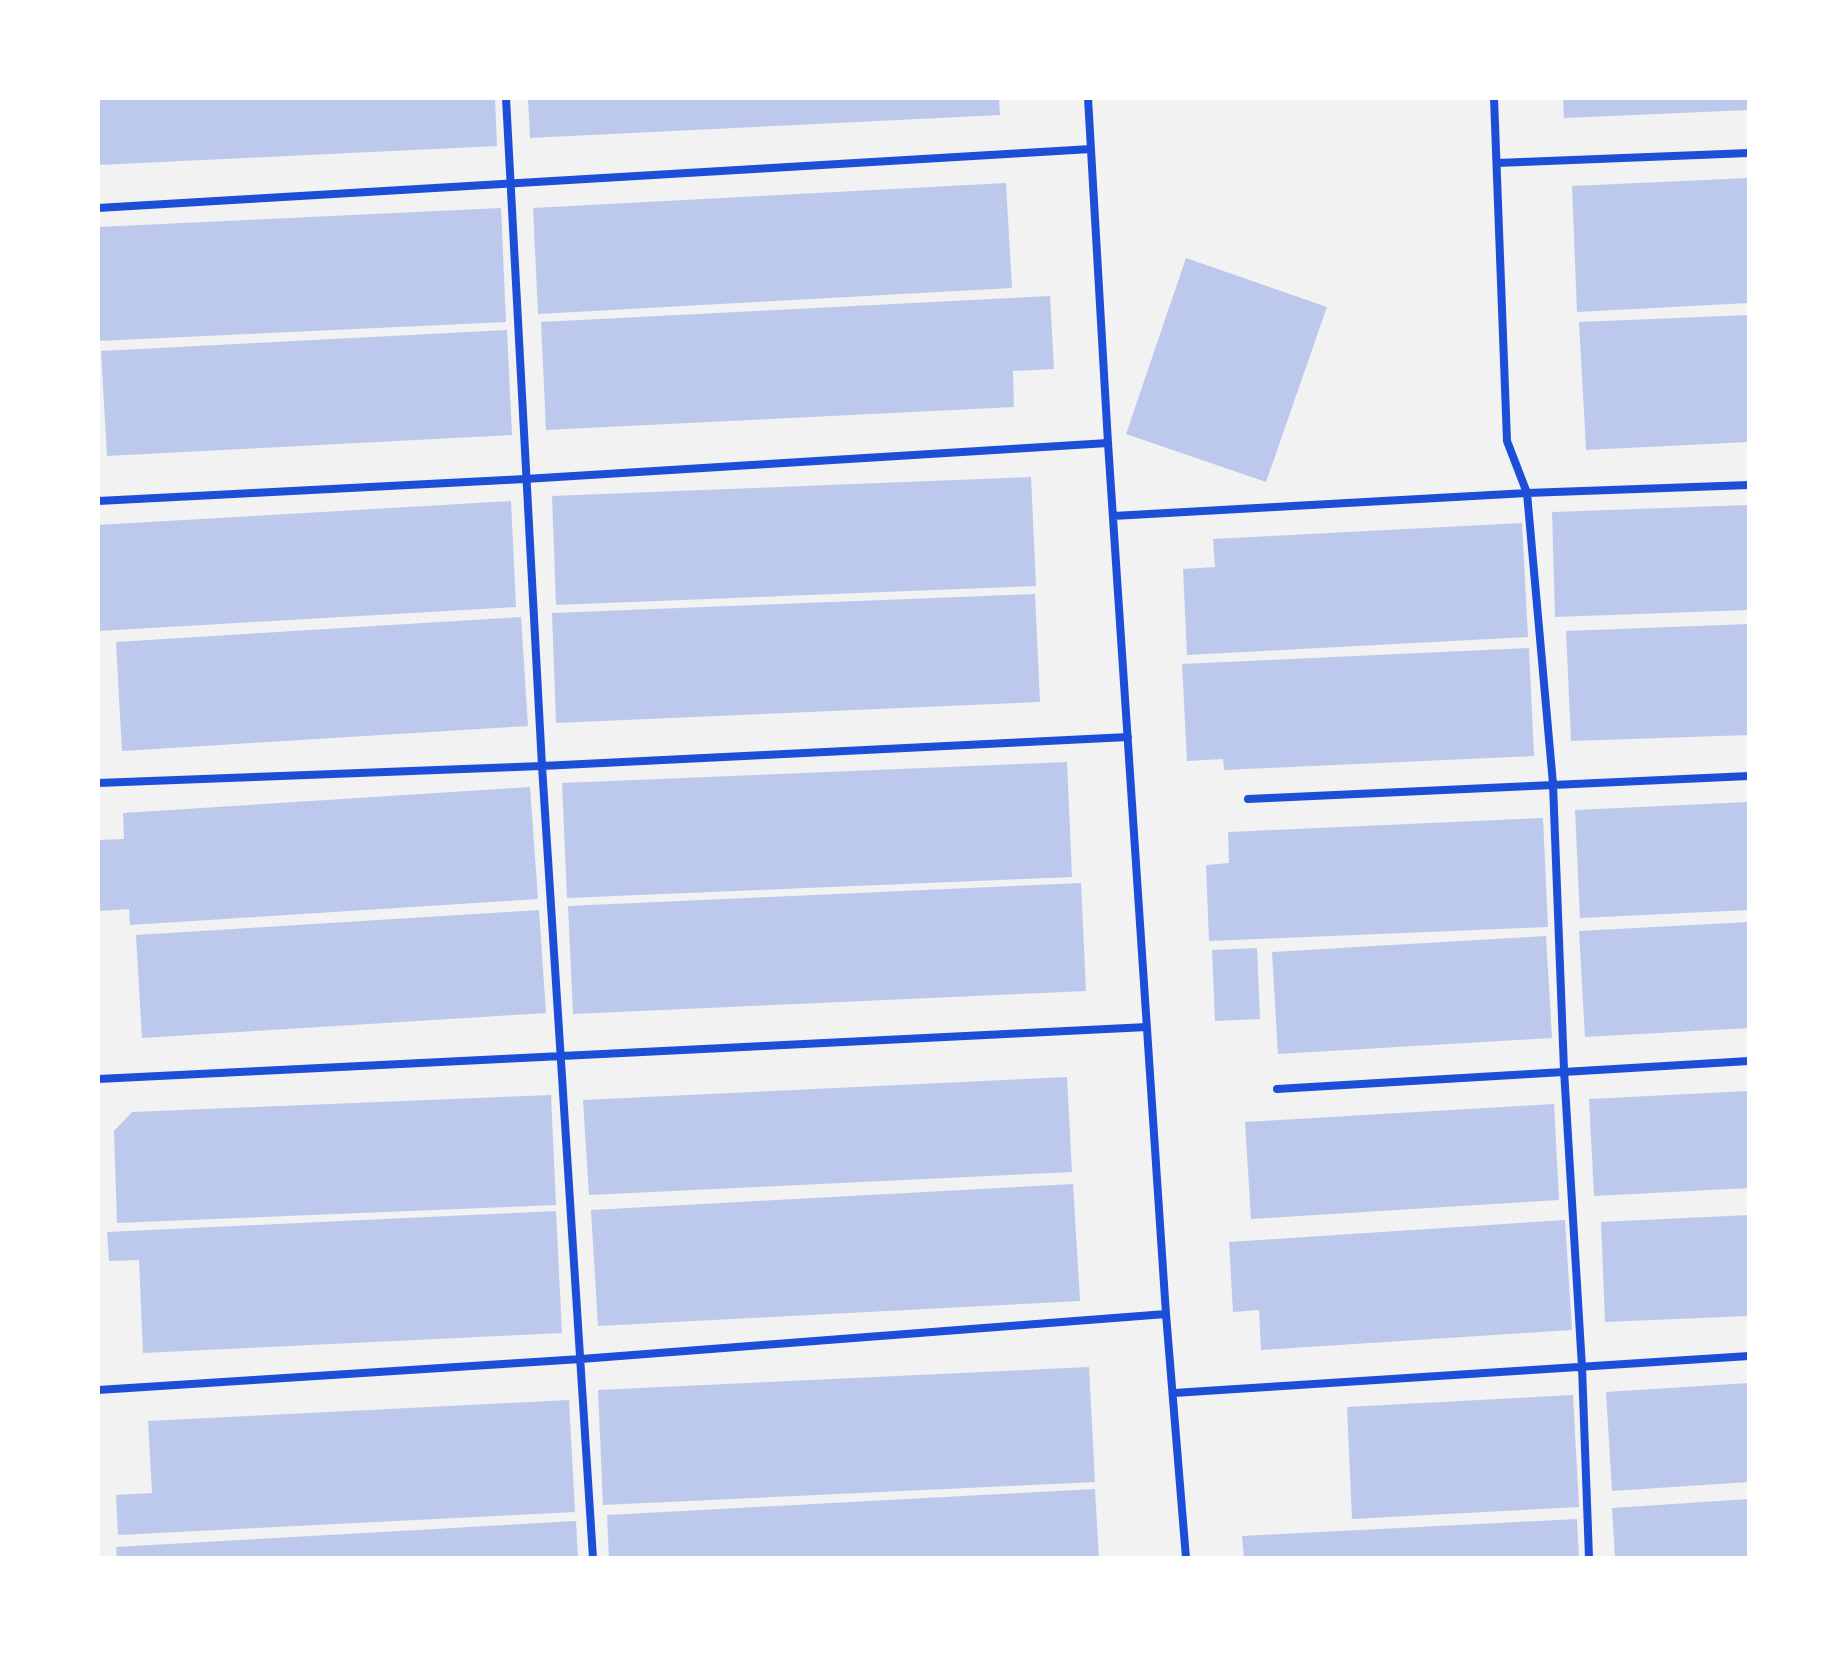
<!DOCTYPE html>
<html>
<head>
<meta charset="utf-8">
<style>
  body { margin:0 }
  #map { position:relative; width:1847px; height:1656px; overflow:hidden; background:#f2f2f2; font-family:"Fira Sans",sans-serif }
  canvas { display:block }
  .frame { position:absolute; inset:0; border:100px solid #fff; pointer-events:none }
</style>
</head>
<body>
<div id="map">
<canvas width="1847" height="1656"></canvas>
<div class="frame"></div>
</div>
<script>
const context = document.querySelector('canvas').getContext('2d');
context.lineJoin = 'round';
function fill(path, color) { context.fillStyle = color; context.fill(path, 'evenodd'); }
const poly = rows => new Path2D(rows.map(r => 'M' + r).join(''));
function stroke(path, color, width, dash) { context.strokeStyle = color; context.lineWidth = width; context.lineCap = dash ? 'butt' : 'round'; context.setLineDash(dash || []); context.stroke(path); }
fill(poly([
  [98,98,495,98,497,146,98,165],
  [528,98,999,98,1000,115,530,138],
  [1563,98,1749,98,1749,110,1564,118],
  [1749,178,1749,303,1577,312,1572,186],
  [1006,183,1012,288,538,314,533,208],
  [501,208,506,322,98,341,98,227],
  [1186,258,1327,307,1266,482,1126,434],
  [1050,296,1054,369,1013,371,1014,407,546,430,541,322],
  [1749,315,1749,442,1586,450,1579,322],
  [507,330,512,435,107,456,101,351],
  [1031,477,1036,586,556,605,552,496],
  [511,501,516,607,98,631,98,525],
  [1749,505,1749,610,1555,617,1552,512],
  [1522,523,1528,637,1187,655,1183,569,1215,567,1213,539],
  [1035,594,1040,702,556,723,552,613],
  [521,617,528,726,122,751,116,642],
  [1749,624,1749,735,1571,741,1566,631],
  [1529,648,1534,756,1224,770,1223,759,1187,761,1182,664],
  [1067,762,1072,877,567,898,562,783],
  [530,787,538,899,130,925,129,909,98,911,98,840,124,839,123,813],
  [1749,802,1749,910,1580,918,1575,810],
  [1543,818,1548,927,1209,941,1206,865,1229,863,1228,832],
  [1081,883,1086,991,573,1014,568,906],
  [539,910,546,1013,142,1038,136,935],
  [1749,922,1749,1028,1585,1037,1579,931],
  [1546,936,1552,1038,1278,1054,1272,952],
  [1257,948,1260,1019,1215,1021,1212,950],
  [1067,1077,1072,1172,589,1195,583,1100],
  [1749,1091,1749,1188,1594,1196,1589,1099],
  [551,1095,556,1205,117,1223,114,1131,132,1112],
  [1554,1104,1559,1200,1251,1219,1245,1122],
  [1073,1184,1080,1301,598,1326,591,1210],
  [556,1211,562,1333,143,1353,139,1260,109,1261,107,1232],
  [1749,1215,1749,1316,1605,1322,1601,1222],
  [1565,1220,1572,1330,1261,1350,1259,1310,1233,1312,1229,1242],
  [1089,1367,1095,1482,603,1505,598,1390],
  [1749,1383,1749,1482,1612,1491,1606,1392],
  [1573,1395,1579,1507,1352,1519,1347,1407],
  [569,1400,575,1512,118,1535,116,1495,152,1493,148,1421],
  [1095,1489,1099,1558,609,1558,607,1515],
  [1749,1499,1749,1558,1615,1558,1612,1508],
  [1577,1519,1579,1558,1244,1558,1242,1536],
  [576,1521,578,1558,117,1558,116,1547]
]), '#bdc9ec');
stroke(poly([
  [506,98,542,766,593,1558],
  [1088,98,1108,443,1166,1314,1186,1558],
  [1494,98,1507,441,1527,493,1553,784,1564,1070,1582,1367,1589,1558],
  [1497,163,1749,153],
  [98,208,1091,149],
  [98,501,525,479,1108,443],
  [1113,516,1527,493,1749,485],
  [98,783,542,766,1128,737],
  [1248,799,1749,776],
  [98,1079,1147,1027],
  [1277,1089,1749,1061],
  [98,1390,581,1359,1166,1314],
  [1174,1393,1749,1356]
]), '#1d4ed8', 8);
</script>
</body>
</html>
